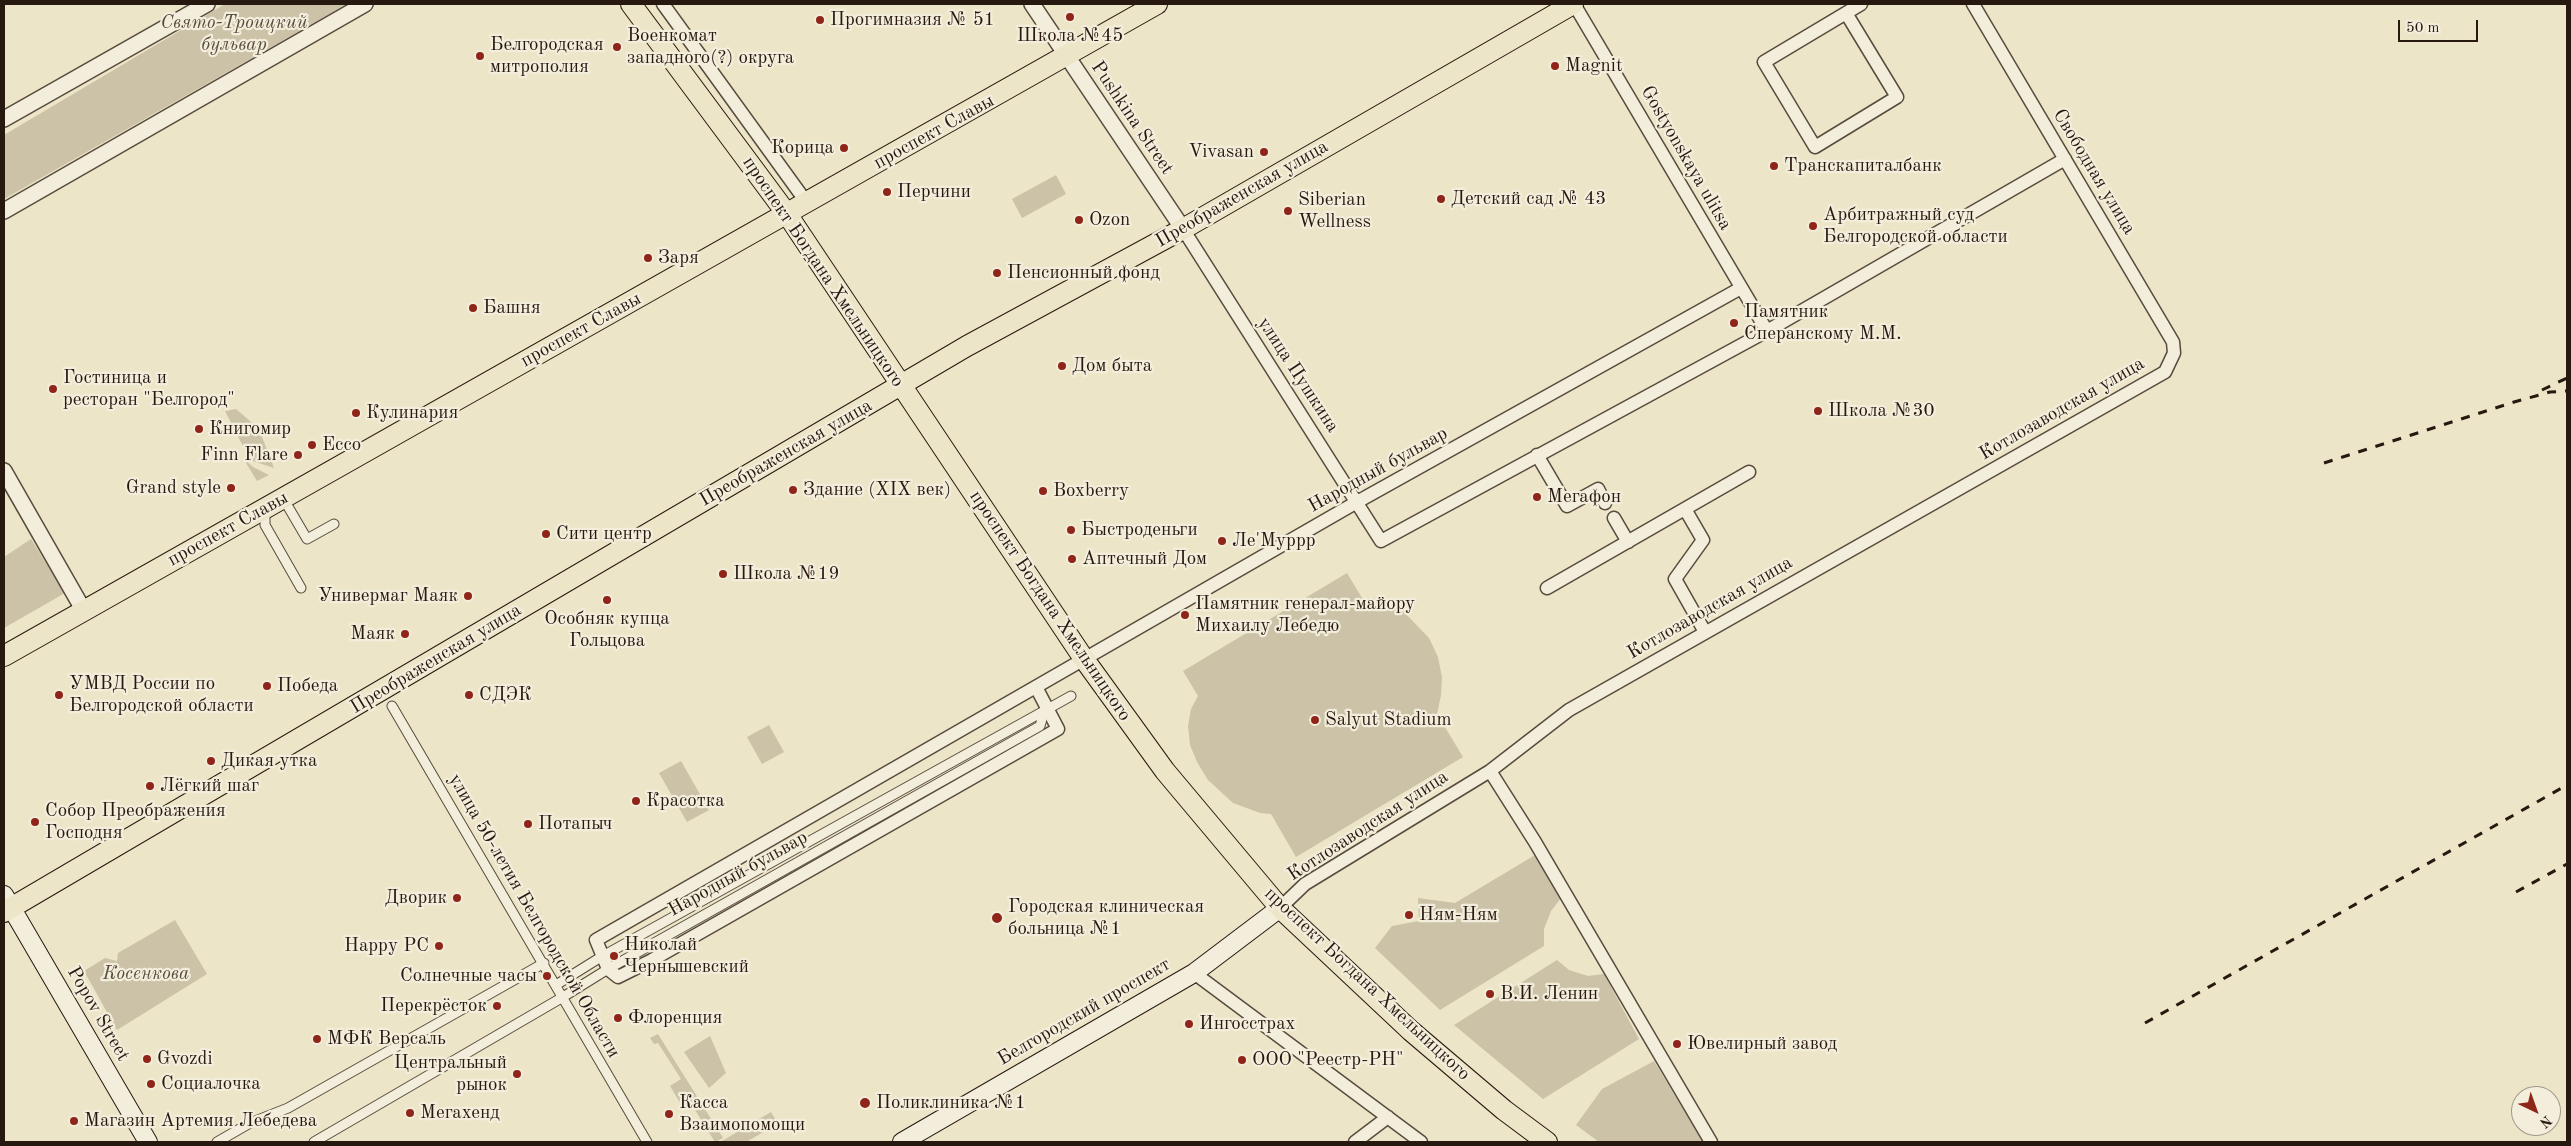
<!DOCTYPE html>
<html>
<head>
<meta charset="utf-8">
<style>
  body { margin:0 }
  #map { position:relative; width:2571px; height:1146px; overflow:hidden; background:#ede5c7; font-family:"Old Standard TT",serif }
  canvas { display:block }
  .frame { position:absolute; inset:0; border:5px solid #271810; pointer-events:none }
  .north { position:absolute; left:2511px; top:1086px; width:50px; height:50px; box-sizing:border-box; background:#f3eedb; border:1px solid #a1988a; border-radius:50%; rotate:138deg; font-size:14px; font-weight:700; line-height:20px; text-align:center; color:#271810 }
  .north::after { content:''; display:block; margin:auto; width:18px; height:22px; background:#8f2418; clip-path:polygon(50% 0,100% 100%,50% 72%,0 100%) }
  .scale { position:absolute; left:2398px; top:20px; width:80px; height:22px; box-sizing:border-box; border:2px solid #271810; border-top:0; padding-left:6px; font-size:15px; line-height:18px; white-space:nowrap; color:#271810; -webkit-text-stroke:4px #f3eedb; paint-order:stroke }
</style>
</head>
<body>
<div id="map">
<canvas width="2571" height="1146"></canvas>
<div class="frame"></div>
<div class="north">N</div>
<div class="scale">50 m</div>
</div>
<script>
const context = document.querySelector('canvas').getContext('2d');
context.lineJoin = 'round';
function fill(path, color) { context.fillStyle = color; context.fill(path, 'evenodd'); }
const poly = rows => new Path2D(rows.map(r => 'M' + r).join(''));
function stroke(path, color, width, dash) { context.strokeStyle = color; context.lineWidth = width; context.lineCap = dash ? 'butt' : 'round'; context.setLineDash(dash || []); context.stroke(path); }
function label(font, color, halo, rows, align = 'center') {
  context.font = font + ' "Old Standard TT",serif'; context.lineWidth = 4.5; context.setLineDash([]); context.textBaseline = 'middle'; context.strokeStyle = halo; context.fillStyle = color; for (const [text, x, y, turn = 0] of rows) {
    context.save(); context.translate(x, y); context.rotate((+turn || 0) * Math.PI / 180); context.textAlign = isNaN(turn) ? turn : align; if (halo) context.strokeText(text, 0, 0); context.fillText(text, 0, 0); context.restore();
  }
}
fill(poly([
  [225,4,347,4,4,199,4,135],
  [1056,175,1066,194,1022,218,1012,199],
  [236,409,259,429,274,468,250,460,225,411],
  [243,458,253,467,269,475,257,481],
  [31,539,65,593,4,628,4,557],
  [1347,573,1362,598,1374,598,1402,610,1429,638,1438,657,1442,677,1441,695,1437,714,1463,757,1296,857,1271,814,1260,813,1233,803,1208,780,1197,762,1190,745,1188,726,1191,709,1198,696,1183,671],
  [769,725,784,752,762,764,747,737],
  [681,761,709,810,687,822,659,773],
  [1535,855,1561,898,1551,911,1544,929,1544,946,1440,1010,1375,948,1392,926,1419,921,1418,898,1455,903],
  [175,920,207,974,117,1030,84,971,105,958,117,961,118,953],
  [1557,960,1569,970,1588,976,1604,974,1639,1039,1543,1099,1454,1025],
  [658,1034,723,1138,715,1142,690,1102,682,1106,670,1086,681,1079,658,1043,654,1044,650,1038],
  [710,1036,726,1073,709,1088,684,1052],
  [1654,1061,1703,1142,1599,1142,1576,1125,1602,1089],
  [771,1112,778,1124,746,1142,722,1141]
]), '#cbc2a8');
const pedestrian = poly([
  [283,498,307,539,334,524],
  [265,509,265,525,301,588],
  [392,706,647,1142],
  [556,985,601,957,1071,696],
  [217,1142,250,1123,288,1108,544,963],
  [314,1142,563,997,608,969,1040,726,1044,712]
]);
const minor = poly([
  [663,4,807,203],
  [1574,4,1767,331],
  [1846,13,1897,97,1815,147,1764,62,1861,4],
  [1183,229,1381,541,1767,331,2065,159],
  [1537,455,1567,506,1598,489,1605,503],
  [1685,509,1703,540,1675,579,1705,632],
  [1614,518,1628,542],
  [1547,588,1749,472],
  [1036,687,1058,729,652,960,618,977,608,969,596,940,1357,502,1741,288],
  [1490,771,1535,842,1711,1142],
  [1280,908,1305,884,1490,771,1569,710,2165,372,2174,353,2173,342,1973,4],
  [1194,973,1421,1142],
  [1355,1142,1388,1117]
]);
const tertiary = poly([
  [1032,4,1183,229],
  [4,119,207,4],
  [4,211,365,4],
  [4,471,84,611]
]);
const secondary = poly([
  [4,895,148,1142],
  [902,1142,1194,973,1280,908]
]);
const primary = poly([
  [631,4,787,214,1084,659,1165,771,1280,908,1411,1031,1504,1110,1547,1142],
  [4,656,1157,4],
  [4,912,967,346,1183,229,1573,4]
]);
stroke(pedestrian, '#584b3e', 11);
stroke(minor, '#584b3e', 15);
stroke(tertiary, '#584b3e', 18);
stroke(secondary, '#271810', 20);
stroke(primary, '#271810', 22);
stroke(pedestrian, '#f3eedb', 9);
stroke(minor, '#f3eedb', 12);
stroke(tertiary, '#f3eedb', 15);
stroke(secondary, '#f3eedb', 18);
stroke(primary, '#ede5c7', 20);
stroke(poly([
  [2542,390,2567,378],
  [2324,463,2514,402,2550,392,2567,391],
  [2516,892,2567,864],
  [2145,1023,2567,785]
]), '#271810', 3, [9, 9]);
for (const [x, y, r, color] of [
  [1070,17,5,"#8f2418"],
  [820,20,5,"#8f2418"],
  [617,47,5,"#8f2418"],
  [480,56,5,"#8f2418"],
  [1555,66,5,"#8f2418"],
  [844,148,5,"#8f2418"],
  [1264,152,5,"#8f2418"],
  [1774,166,5,"#8f2418"],
  [887,192,5,"#8f2418"],
  [1441,199,5,"#8f2418"],
  [1288,211,5,"#8f2418"],
  [1079,220,5,"#8f2418"],
  [1813,226,5,"#8f2418"],
  [648,258,5,"#8f2418"],
  [997,273,5,"#8f2418"],
  [473,308,5,"#8f2418"],
  [1734,323,5,"#8f2418"],
  [1062,366,5,"#8f2418"],
  [53,389,5,"#8f2418"],
  [1818,411,5,"#8f2418"],
  [356,413,5,"#8f2418"],
  [199,429,5,"#8f2418"],
  [312,445,5,"#8f2418"],
  [298,455,5,"#8f2418"],
  [231,488,5,"#8f2418"],
  [793,490,5,"#8f2418"],
  [1043,491,5,"#8f2418"],
  [1537,497,5,"#8f2418"],
  [1071,530,5,"#8f2418"],
  [546,534,5,"#8f2418"],
  [1222,541,5,"#8f2418"],
  [1072,559,5,"#8f2418"],
  [723,574,5,"#8f2418"],
  [468,596,5,"#8f2418"],
  [607,600,5,"#8f2418"],
  [1185,615,5,"#8f2418"],
  [405,634,5,"#8f2418"],
  [267,686,5,"#8f2418"],
  [59,695,5,"#8f2418"],
  [469,695,5,"#8f2418"],
  [1315,720,5,"#8f2418"],
  [211,761,5,"#8f2418"],
  [150,786,5,"#8f2418"],
  [636,801,5,"#8f2418"],
  [35,822,5,"#8f2418"],
  [528,824,5,"#8f2418"],
  [457,898,5,"#8f2418"],
  [1409,915,5,"#8f2418"],
  [997,918,6,"#8f2418"],
  [439,946,5,"#8f2418"],
  [614,956,5,"#8f2418"],
  [547,976,5,"#8f2418"],
  [1490,994,5,"#8f2418"],
  [497,1006,5,"#8f2418"],
  [618,1018,5,"#8f2418"],
  [1189,1024,5,"#8f2418"],
  [317,1039,5,"#8f2418"],
  [1677,1044,5,"#8f2418"],
  [147,1059,5,"#8f2418"],
  [1242,1060,5,"#8f2418"],
  [517,1074,5,"#8f2418"],
  [151,1084,5,"#8f2418"],
  [865,1103,6,"#8f2418"],
  [410,1113,5,"#8f2418"],
  [669,1114,5,"#8f2418"],
  [74,1121,5,"#8f2418"]
]) { const dot = new Path2D(); dot.arc(x, y, r, 0, 2 * Math.PI); context.fillStyle = color; context.fill(dot); stroke(dot, '#f3eedb', 2); }
label('19px', '#271810', '#f3eedb', [
  ["Прогимназия № 51",830,20],
  ["Военкомат",627,36],
  ["западного(?) округа",627,58],
  ["Школа №45",1070,36,"center"],
  ["Белгородская",490,45],
  ["митрополия",490,67],
  ["Magnit",1565,66],
  ["Корица",834,148,"right"],
  ["Vivasan",1254,152,"right"],
  ["Транскапиталбанк",1784,166],
  ["Перчини",897,192],
  ["Детский сад № 43",1451,199],
  ["Siberian",1298,200],
  ["Wellness",1298,222],
  ["Арбитражный суд",1823,215],
  ["Белгородской области",1823,237],
  ["Ozon",1089,220],
  ["Заря",658,258],
  ["Пенсионный фонд",1007,273],
  ["Башня",483,308],
  ["Памятник",1744,312],
  ["Сперанскому М.М.",1744,334],
  ["Дом быта",1072,366],
  ["Гостиница и",63,378],
  ["ресторан \"Белгород\"",63,400],
  ["Школа №30",1828,411],
  ["Кулинария",366,413],
  ["Книгомир",209,429],
  ["Ecco",322,445],
  ["Finn Flare",288,455,"right"],
  ["Grand style",221,488,"right"],
  ["Здание (XIX век)",803,490],
  ["Boxberry",1053,491],
  ["Мегафон",1547,497],
  ["Быстроденьги",1081,530],
  ["Сити центр",556,534],
  ["Ле'Муррр",1232,541],
  ["Аптечный Дом",1082,559],
  ["Школа №19",733,574],
  ["Универмаг Маяк",458,596,"right"],
  ["Памятник генерал-майору",1195,604],
  ["Михаилу Лебедю",1195,626],
  ["Особняк купца",607,619,"center"],
  ["Гольцова",607,641,"center"],
  ["Маяк",395,634,"right"],
  ["УМВД России по",69,684],
  ["Белгородской области",69,706],
  ["Победа",277,686],
  ["СДЭК",479,695],
  ["Salyut Stadium",1325,720],
  ["Дикая утка",221,761],
  ["Лёгкий шаг",160,786],
  ["Красотка",646,801],
  ["Собор Преображения",45,811],
  ["Господня",45,833],
  ["Потапыч",538,824],
  ["Дворик",447,898,"right"],
  ["Городская клиническая",1008,907],
  ["больница №1",1008,929],
  ["Ням-Ням",1419,915],
  ["Николай",624,945],
  ["Чернышевский",624,967],
  ["Happy PC",429,946,"right"],
  ["Солнечные часы",537,976,"right"],
  ["В.И. Ленин",1500,994],
  ["Перекрёсток",487,1006,"right"],
  ["Флоренция",628,1018],
  ["Ингосстрах",1199,1024],
  ["МФК Версаль",327,1039],
  ["Ювелирный завод",1687,1044],
  ["Gvozdi",157,1059],
  ["ООО \"Реестр-РН\"",1252,1060],
  ["Центральный",507,1063,"right"],
  ["рынок",507,1085,"right"],
  ["Социалочка",161,1084],
  ["Касса",679,1103],
  ["Взаимопомощи",679,1125],
  ["Поликлиника №1",876,1103],
  ["Мегахенд",420,1113],
  ["Магазин Артемия Лебедева",84,1121]
], 'left');
label('italic 19px', '#584b3e', '#f3eedb', [
  ["Свято-Троицкий",234,23],
  ["бульвар",234,45],
  ["Косенкова",146,974]
]);
label('19px', '#271810', '#f3eedb', [
  ["Pushkina Street",1132,118,56],
  ["проспект Славы",934,132,-29],
  ["Gostyonskaya ulitsa",1686,158,60],
  ["Свободная улица",2094,172,59],
  ["Преображенская улица",1242,194,-30],
  ["проспект Богдана Хмельницкого",823,272,56],
  ["проспект Славы",581,330,-29],
  ["улица Пушкина",1298,375,57],
  ["Котлозаводская улица",2062,409,-30],
  ["Преображенская улица",786,453,-30],
  ["Народный бульвар",1378,470,-29],
  ["проспект Славы",228,529,-29],
  ["проспект Богдана Хмельницкого",1050,606,56],
  ["Котлозаводская улица",1710,608,-30],
  ["Преображенская улица",436,659,-31],
  ["Котлозаводская улица",1368,826,-33],
  ["Народный бульвар",738,874,-29],
  ["улица 50-летия Белгородской Области",534,916,60],
  ["проспект Богдана Хмельницкого",1367,984,43],
  ["Белгородский проспект",1084,1012,-30],
  ["Popov Street",98,1014,60]
]);
</script>
</body>
</html>
